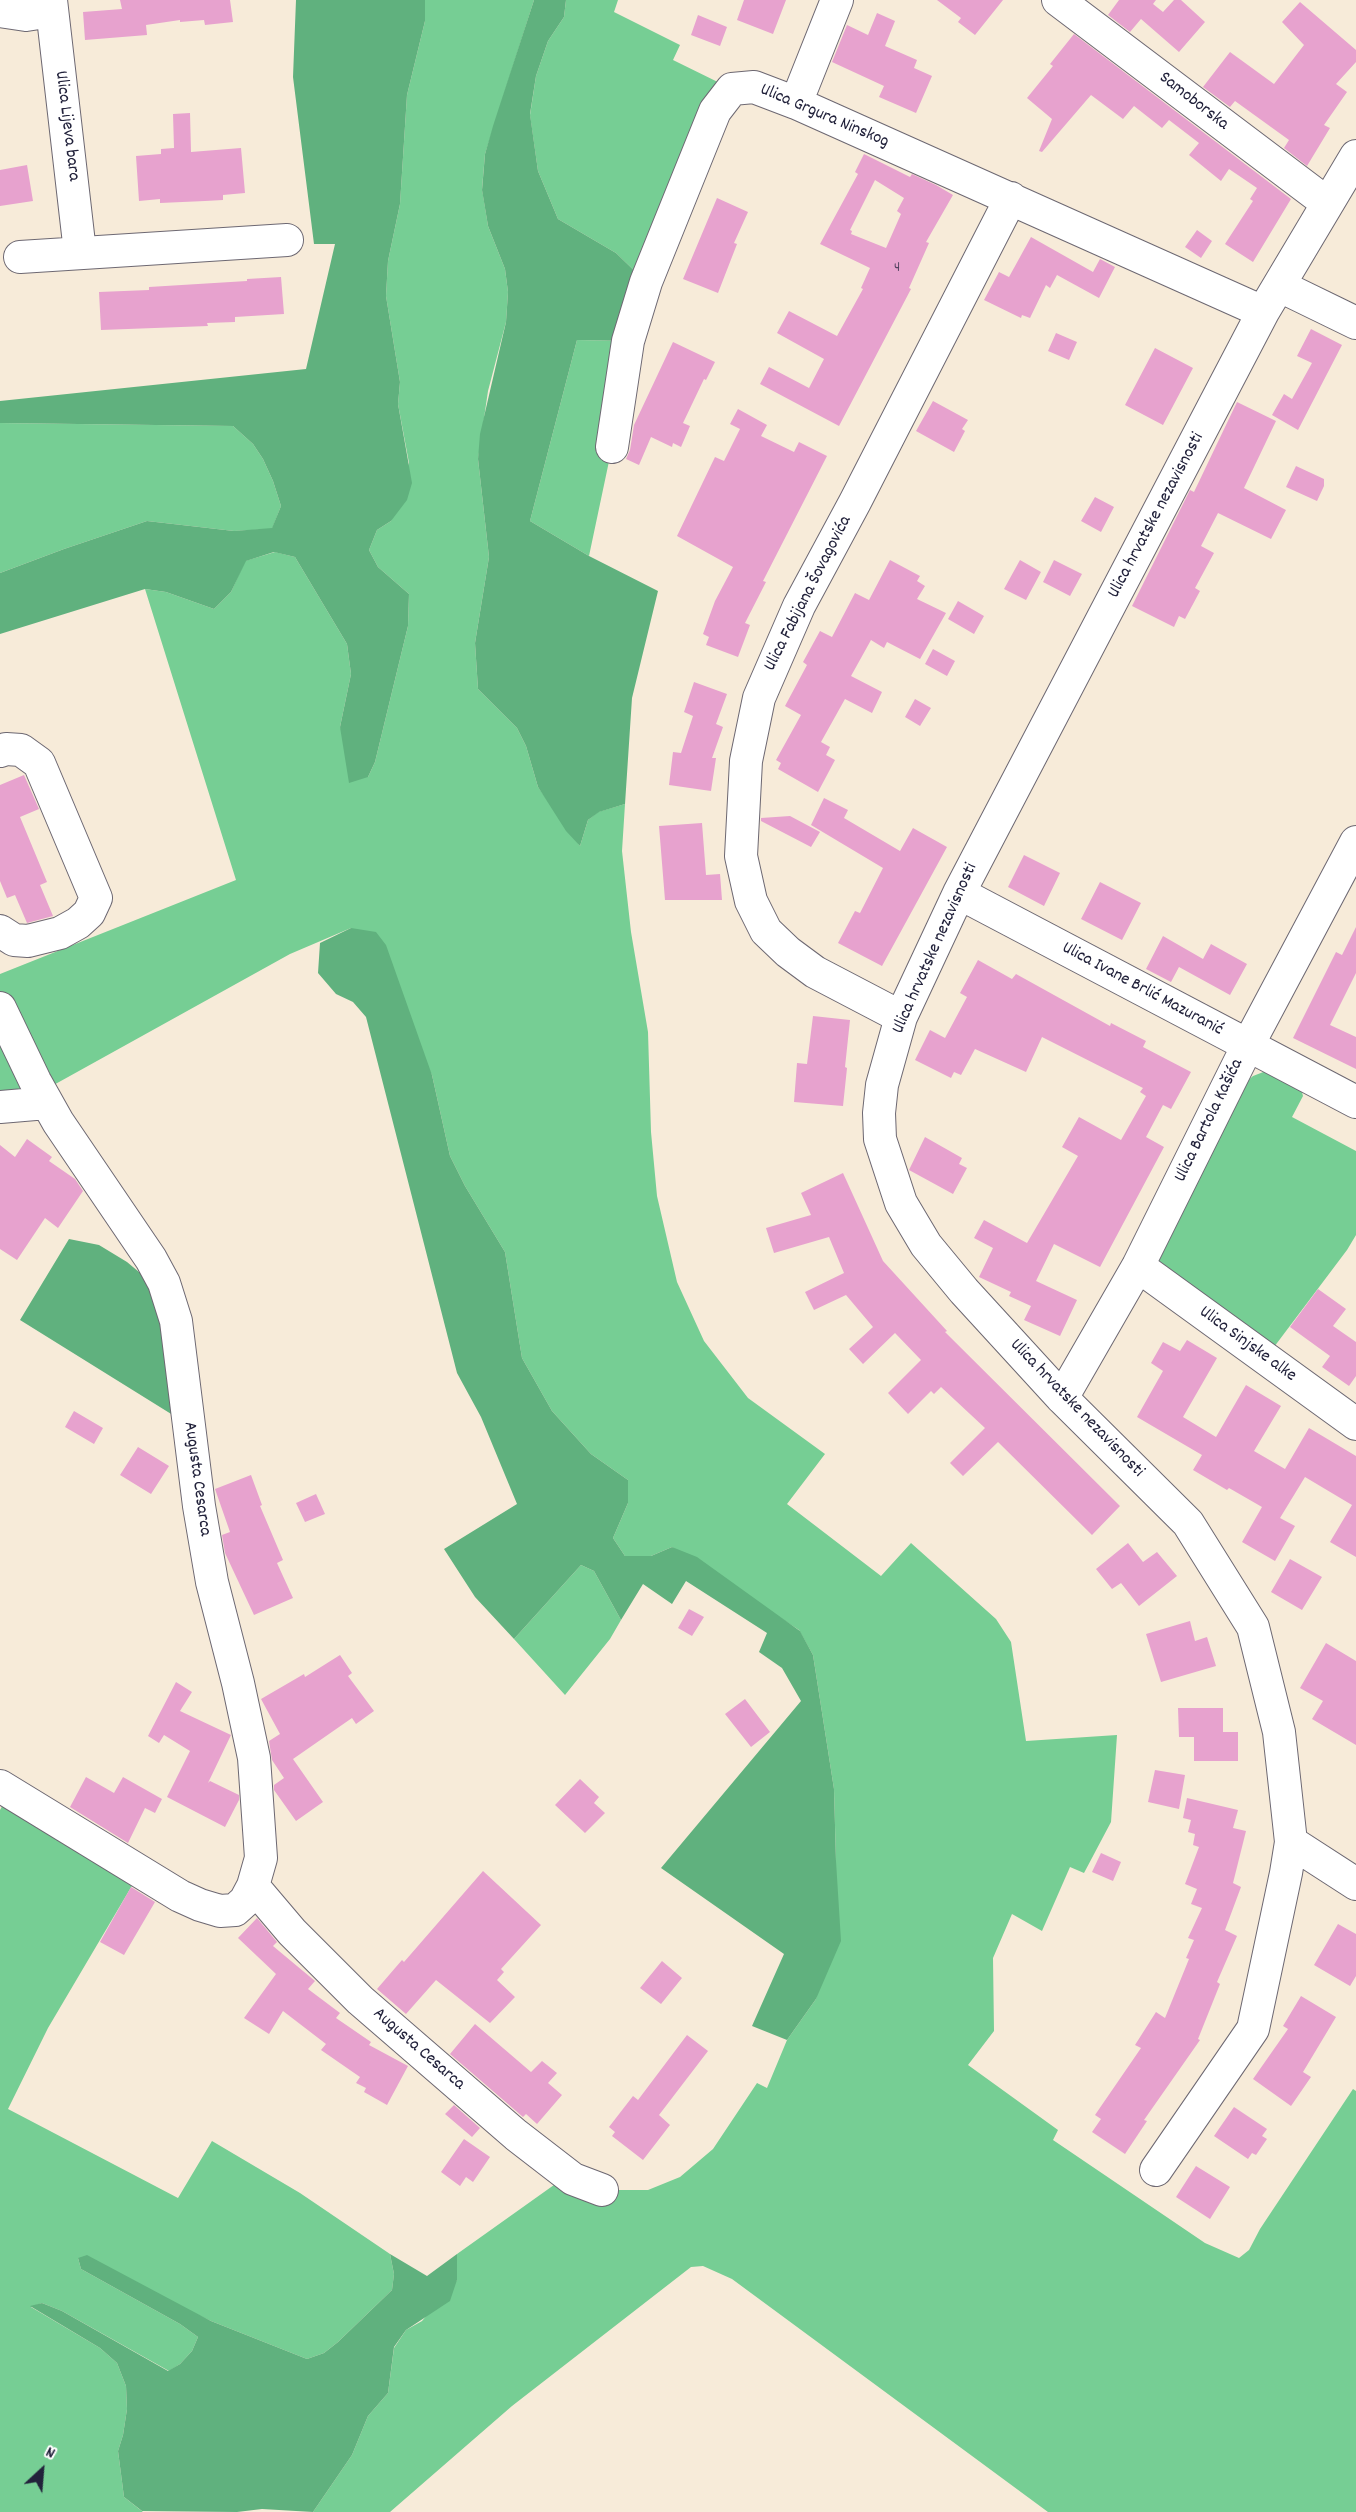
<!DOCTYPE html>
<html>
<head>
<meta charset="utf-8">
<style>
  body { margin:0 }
  #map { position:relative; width:1356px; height:2512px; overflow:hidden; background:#f7ebd9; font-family:Dekko,sans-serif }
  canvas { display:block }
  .north { position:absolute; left:12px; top:2440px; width:60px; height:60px; -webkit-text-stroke:4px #fff; paint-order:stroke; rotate:26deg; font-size:16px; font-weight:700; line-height:24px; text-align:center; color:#22223b }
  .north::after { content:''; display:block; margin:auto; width:21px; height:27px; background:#22223b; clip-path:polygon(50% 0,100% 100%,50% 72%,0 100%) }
</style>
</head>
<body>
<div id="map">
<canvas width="1356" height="2512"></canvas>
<div class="north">N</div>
</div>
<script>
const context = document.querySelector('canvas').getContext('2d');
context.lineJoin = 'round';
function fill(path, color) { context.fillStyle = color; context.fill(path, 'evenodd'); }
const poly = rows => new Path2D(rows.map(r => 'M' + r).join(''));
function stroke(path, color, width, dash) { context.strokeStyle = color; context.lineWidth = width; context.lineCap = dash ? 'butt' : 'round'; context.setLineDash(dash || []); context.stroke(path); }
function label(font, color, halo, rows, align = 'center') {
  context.font = font + ' Dekko,sans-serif'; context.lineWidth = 4.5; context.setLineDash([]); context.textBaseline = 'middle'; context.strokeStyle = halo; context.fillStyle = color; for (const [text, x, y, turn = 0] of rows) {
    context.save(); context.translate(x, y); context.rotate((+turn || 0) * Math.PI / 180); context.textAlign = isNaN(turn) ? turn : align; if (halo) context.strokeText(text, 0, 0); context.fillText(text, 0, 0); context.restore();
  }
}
fill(poly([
  [425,0,534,0,485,154,482,189,488,226,505,269,508,292,506,322,488,391,478,459,489,557,475,643,478,689,517,728,526,746,538,787,580,846,588,820,598,812,625,804,622,851,631,932,648,1032,651,1132,657,1196,677,1282,704,1341,748,1398,825,1454,787,1504,881,1576,911,1543,996,1619,1011,1642,1026,1741,1117,1735,1111,1822,1084,1873,1070,1867,1042,1931,1012,1914,993,1958,994,2031,968,2065,1058,2130,1053,2140,1205,2243,1239,2258,1249,2250,1260,2229,1353,2089,1356,2091,1356,2512,1048,2512,732,2279,703,2266,691,2267,512,2406,390,2512,313,2512,352,2455,368,2416,388,2393,394,2348,406,2330,422,2321,457,2280,457,2254,568,2175,602,2190,648,2190,680,2177,713,2149,757,2083,767,2088,787,2040,816,1999,836,1861,834,1789,813,1655,799,1630,672,1547,651,1556,625,1556,613,1538,628,1503,628,1480,591,1454,552,1411,522,1358,505,1252,465,1186,450,1156,432,1075,351,928,290,954,41,1092,0,1107,0,974,236,880,145,589,166,592,214,609,231,592,245,561,275,552,295,557,347,644,351,674,340,727,368,777,375,762,408,626,409,594,378,567,369,550,377,530,391,521,409,463,398,404,400,382,386,296,388,261,400,204,407,95,425,21],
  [566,0,618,0,614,12,680,45,673,60,732,89,646,282,616,253,558,219,538,171,530,115,536,76,548,41,564,17],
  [577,340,628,341,612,447,589,556,530,521],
  [0,423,233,426,253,444,263,459,273,481,281,506,272,529,234,531,147,521,64,549,0,573],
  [1266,1071,1300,1085,1303,1096,1292,1117,1356,1151,1356,1235,1347,1250,1268,1355,1158,1263,1158,1257,1244,1084,1253,1076],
  [581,1565,594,1571,621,1620,610,1639,565,1695,514,1639],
  [10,1792,133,1884,48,2028,8,2109,178,2198,212,2141,300,2193,390,2254,394,2274,392,2290,338,2342,324,2353,307,2359,211,2321,78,2258,81,2269,180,2324,198,2337,192,2351,180,2364,169,2371,62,2311,42,2303,31,2307,100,2348,117,2363,126,2386,127,2409,123,2435,118,2451,124,2497,143,2512,0,2512,0,1810]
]), '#76ce94');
fill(poly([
  [296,0,425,0,425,21,407,95,400,204,388,261,386,296,400,382,398,404,412,483,407,500,391,521,377,530,369,550,378,567,409,594,408,626,375,762,368,777,349,783,340,727,351,674,347,644,295,557,274,552,246,561,231,592,214,609,166,592,145,589,0,634,0,573,64,549,147,521,234,531,272,528,281,506,273,481,263,459,253,444,233,426,0,423,0,401,306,369,335,244,314,244,293,77],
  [534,0,566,0,564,17,548,41,536,76,530,114,538,171,558,219,616,253,646,282,628,341,577,340,530,521,589,556,658,591,632,698,625,804,599,812,588,820,580,846,566,831,538,787,526,746,517,728,478,689,475,643,489,557,478,459,480,434,506,322,508,292,505,269,488,226,482,190,485,154,493,126],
  [351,928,376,932,386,945,432,1075,450,1156,465,1186,505,1252,522,1358,552,1411,591,1454,628,1480,628,1503,613,1538,625,1556,651,1556,672,1547,697,1557,800,1631,813,1655,834,1789,836,1861,841,1941,816,1999,787,2040,752,2026,784,1954,661,1868,801,1701,782,1668,759,1652,767,1633,686,1581,672,1604,643,1584,621,1620,594,1571,581,1565,514,1639,475,1597,444,1549,517,1504,481,1417,457,1373,366,1017,353,1002,336,994,318,973,320,943],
  [69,1239,99,1245,127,1262,151,1282,164,1321,176,1417,20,1320],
  [390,2254,427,2276,457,2254,457,2280,450,2301,406,2330,394,2347,388,2393,368,2416,352,2455,313,2512,262,2509,237,2512,142,2511,124,2497,118,2451,123,2435,127,2409,126,2386,117,2363,100,2348,30,2306,42,2303,62,2311,168,2371,180,2364,192,2351,198,2337,180,2324,81,2269,78,2258,87,2255,211,2321,307,2359,324,2353,338,2342,392,2290,394,2274]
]), '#60b17e');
fill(poly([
  [120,0,230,0,233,22,205,25,204,20,180,22,180,20,146,25,147,35,85,40,83,12,122,9],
  [744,0,786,0,773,34,737,20],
  [937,0,1003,0,975,35,958,22,961,18],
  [1119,0,1156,0,1153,4,1163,12,1174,0,1181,0,1205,22,1179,52,1141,19,1130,32,1108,15],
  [1300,2,1356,50,1356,62,1336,84,1347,92,1324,125,1330,128,1307,166,1284,148,1289,140,1235,101,1230,107,1203,87,1230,52,1274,84,1304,45,1282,22],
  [877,13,895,21,885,46,917,60,914,68,932,76,916,113,879,97,884,86,832,62,847,25,868,35],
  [698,15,727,27,720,46,691,35],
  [1074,34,1291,199,1253,262,1225,244,1253,201,1250,199,1257,188,1229,169,1221,181,1189,155,1199,143,1169,120,1162,128,1134,106,1123,119,1091,95,1042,152,1039,151,1052,119,1027,98,1053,66,1050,64],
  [190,113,191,152,241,148,245,193,223,195,223,200,205,201,160,203,160,199,139,201,136,156,161,154,161,149,174,148,173,114],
  [864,154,910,177,912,174,936,185,953,195,926,242,929,243,909,288,911,289,839,426,760,384,769,367,809,388,824,359,777,333,789,311,837,336,863,289,861,288,870,268,820,244,858,174,855,172],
  [875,180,904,198,897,211,901,214,886,248,851,234,852,231,850,230],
  [27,165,33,201,0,206,0,170],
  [717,198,748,212,734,243,737,244,718,293,683,279],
  [1197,230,1212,241,1201,258,1185,247],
  [1031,237,1093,272,1100,259,1115,267,1099,298,1057,275,1050,288,1046,285,1030,318,1022,315,1021,318,984,300,999,272,1009,277],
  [281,277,284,314,235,317,235,322,207,323,208,326,101,330,99,292,149,290,149,287,247,281,247,279],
  [1311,329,1342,345,1298,430,1272,415,1284,394,1292,399,1312,363,1297,356],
  [1056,333,1077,342,1069,360,1048,351],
  [673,342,715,362,706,380,704,379,683,423,690,426,681,447,673,443,672,447,651,437,639,465,626,459,630,450,634,425],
  [1155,348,1193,368,1163,425,1125,405],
  [933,401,968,420,962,429,965,431,954,452,916,431],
  [1237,402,1276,421,1244,488,1286,510,1271,539,1218,513,1201,546,1214,553,1195,588,1200,591,1185,619,1179,616,1174,627,1132,606,1190,490,1194,492],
  [738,409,767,425,761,436,794,452,799,442,827,456,763,581,766,582,745,623,750,625,738,657,706,645,709,637,703,634,715,601,733,567,677,536,715,457,724,461,740,429,730,424],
  [1296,466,1324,479,1324,486,1317,501,1286,487],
  [1095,497,1114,507,1101,532,1081,521],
  [890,560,920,576,917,581,925,586,917,599,946,613,920,659,887,642,884,648,871,640,851,676,882,692,872,713,845,699,821,742,830,747,826,755,835,760,818,792,778,769,781,763,776,760,801,715,785,706,807,665,803,662,820,631,832,637,855,593,869,600],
  [1020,560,1041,572,1026,600,1004,589],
  [1054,560,1082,574,1070,596,1043,582],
  [958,601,984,616,974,634,948,619],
  [933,649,955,661,947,676,925,664],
  [694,682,727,694,716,724,723,727,712,758,716,758,711,791,669,785,673,752,681,753,693,716,684,712],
  [915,699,931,708,920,726,905,717],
  [24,775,39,809,20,817,47,882,40,885,53,916,27,923,15,895,7,898,0,881,0,785],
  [824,798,848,810,844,818,900,851,913,828,947,847,882,966,838,943,855,911,860,913,883,868,811,825],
  [790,816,820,832,811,847,761,821,761,818],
  [702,823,706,875,720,874,722,900,665,900,659,826],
  [1024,855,1060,873,1044,906,1008,887],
  [1100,882,1141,903,1122,940,1081,919],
  [1356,927,1356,973,1330,1025,1356,1037,1356,1069,1293,1038,1336,952,1342,955],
  [1163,936,1203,959,1211,944,1247,964,1230,995,1179,967,1171,982,1146,969],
  [978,960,1012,979,1016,974,1110,1026,1111,1023,1146,1041,1143,1047,1191,1072,1171,1109,1163,1105,1146,1137,1164,1147,1100,1267,1054,1244,1036,1281,1077,1300,1060,1336,1024,1320,1031,1306,1009,1296,1011,1292,979,1277,993,1248,974,1238,984,1220,1027,1243,1078,1156,1062,1147,1079,1117,1121,1140,1146,1096,1140,1092,1143,1088,1042,1037,1026,1072,975,1049,961,1075,954,1072,951,1078,915,1060,930,1030,945,1038,967,997,960,993],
  [813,1016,850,1020,845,1067,847,1068,843,1106,794,1102,797,1063,807,1064],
  [925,1137,962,1158,959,1164,967,1168,953,1194,909,1170],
  [27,1139,52,1157,49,1161,75,1179,83,1191,58,1228,45,1218,17,1260,0,1249,0,1145,15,1157],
  [843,1173,883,1261,947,1331,945,1332,1120,1506,1092,1535,998,1442,963,1476,950,1463,985,1428,941,1387,934,1394,931,1391,908,1414,888,1393,921,1360,895,1333,863,1364,849,1349,873,1327,846,1295,814,1310,805,1292,844,1273,829,1237,774,1253,766,1228,811,1215,801,1193],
  [1318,1289,1346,1309,1333,1326,1356,1342,1356,1376,1349,1386,1322,1367,1330,1356,1290,1327],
  [1187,1340,1217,1358,1183,1417,1216,1437,1246,1385,1281,1406,1254,1451,1285,1469,1309,1428,1356,1456,1356,1557,1330,1542,1352,1505,1305,1477,1280,1518,1295,1526,1275,1561,1242,1542,1262,1507,1229,1488,1227,1490,1193,1470,1202,1455,1137,1417,1163,1371,1151,1363,1163,1342,1180,1351],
  [74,1411,103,1428,94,1444,65,1427],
  [138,1447,169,1466,151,1494,120,1475],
  [251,1475,262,1505,260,1506,283,1560,277,1563,293,1598,254,1615,225,1553,222,1535,230,1532,215,1489],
  [316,1494,325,1514,305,1522,296,1503],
  [1128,1543,1143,1562,1157,1552,1177,1576,1139,1606,1121,1583,1112,1589,1096,1569],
  [1290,1559,1322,1577,1302,1610,1271,1592],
  [689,1609,704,1617,692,1636,678,1628],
  [1190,1621,1195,1641,1207,1637,1216,1666,1161,1682,1146,1634],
  [1326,1643,1356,1661,1356,1745,1312,1719,1323,1701,1300,1688],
  [340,1655,352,1673,348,1676,374,1711,356,1724,352,1718,293,1759,323,1802,296,1821,274,1790,274,1785,284,1778,272,1760,269,1741,280,1734,261,1699,304,1674,305,1677],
  [176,1682,192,1692,180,1711,231,1735,208,1783,210,1781,239,1795,239,1800,225,1827,167,1797,190,1751,164,1735,159,1743,148,1736],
  [745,1699,770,1732,751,1747,725,1714],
  [1178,1708,1223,1708,1223,1732,1238,1732,1238,1761,1194,1761,1194,1737,1179,1737],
  [1155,1770,1185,1775,1179,1809,1148,1802],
  [86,1777,114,1793,123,1777,162,1799,155,1813,145,1808,128,1843,70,1807],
  [580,1779,599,1797,594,1803,605,1813,585,1833,555,1805],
  [1187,1798,1238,1810,1233,1828,1246,1831,1233,1883,1241,1887,1225,1930,1237,1936,1217,1982,1220,1984,1198,2039,1200,2040,1144,2120,1147,2121,1125,2154,1092,2132,1101,2119,1095,2115,1141,2048,1135,2045,1156,2012,1165,2018,1189,1959,1186,1958,1194,1940,1188,1938,1202,1908,1191,1904,1197,1889,1185,1884,1199,1847,1193,1845,1195,1834,1188,1832,1191,1820,1183,1818],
  [1101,1853,1121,1862,1113,1881,1092,1872],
  [483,1871,541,1925,501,1969,504,1972,497,1980,515,1997,490,2023,436,1980,406,2014,377,1989,402,1960,404,1962],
  [131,1887,155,1902,124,1955,100,1942],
  [257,1918,277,1942,273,1946,315,1981,308,1989,340,2013,336,2018,371,2042,369,2045,408,2066,387,2105,364,2092,366,2088,356,2083,360,2077,321,2050,326,2044,283,2011,269,2034,244,2018,276,1974,238,1938],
  [1338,1924,1356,1934,1356,1976,1350,1986,1314,1965],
  [662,1961,682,1978,661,2004,640,1988],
  [1301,1996,1336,2017,1303,2072,1311,2077,1291,2106,1253,2079,1288,2029,1283,2026],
  [475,2024,531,2072,542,2061,557,2073,548,2083,562,2095,537,2124,526,2114,523,2117,450,2054],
  [687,2035,708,2051,659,2115,670,2125,643,2160,612,2136,615,2132,609,2127,633,2096,638,2100],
  [454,2105,480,2128,472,2137,445,2114],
  [1234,2107,1267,2129,1262,2136,1267,2139,1256,2155,1252,2153,1248,2159,1214,2136],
  [464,2139,490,2157,473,2182,466,2177,460,2186,441,2172],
  [1196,2166,1230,2187,1210,2219,1176,2197]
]), '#e7a2ce');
const minor = poly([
  [51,0,80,252],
  [1058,0,1327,203],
  [0,11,26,15,52,11],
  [796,103,837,0],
  [20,257,287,240],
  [1280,286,1356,323],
  [612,447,628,341,646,282,715,111,732,89,754,87,796,103,1263,312],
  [0,751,6,749,21,750,39,763,96,898,89,913,78,923,60,933,28,941,14,940,0,931],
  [959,893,1356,1102],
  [0,1008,35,1081,58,1122,151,1259,164,1283,176,1321,199,1506,212,1582,238,1683,254,1758,261,1858,253,1886,245,1901,235,1910,220,1911,200,1905,180,1896,0,1786],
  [901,1017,815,972,788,952,766,931,751,901,741,856,746,761,759,698,799,606,855,502,1011,198],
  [0,1107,47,1103],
  [1138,1266,1356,1424],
  [1062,1398,1138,1266,1248,1045,1356,842],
  [1291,1842,1356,1884],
  [253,1886,292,1932,360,2000,516,2135,573,2179,602,2190],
  [1156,2170,1253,2029,1286,1873,1291,1842,1279,1732,1253,1627,1188,1523,1062,1398,964,1291,926,1245,901,1203,880,1139,879,1113,882,1085,901,1017,959,893,1263,312,1356,156]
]);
stroke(minor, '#6d6872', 34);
stroke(minor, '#fff', 32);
label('15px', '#534260', null, [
  ["4",897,269]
]);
label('18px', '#22223b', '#fff', [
  ["Samoborska",1193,102,38],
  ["Ulica Grgura Ninskog",824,117,23],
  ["Ulica Lijeva bara",66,126,83],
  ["Ulica hrvatske nezavisnosti",1157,516,-62],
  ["Ulica Fabijana Šovagovića",809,594,-63],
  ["Ulica hrvatske nezavisnosti",936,949,-66],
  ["Ulica Ivane Brlić Mazuranić",1142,990,28],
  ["Ulica Bartola Kašića",1210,1121,-64],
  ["Ulica Sinjske alke",1247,1345,36],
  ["Ulica hrvatske nezavisnosti",1076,1409,46],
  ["Augusta Cesarca",196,1479,82],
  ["Augusta Cesarca",418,2050,41]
]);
</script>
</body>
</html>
